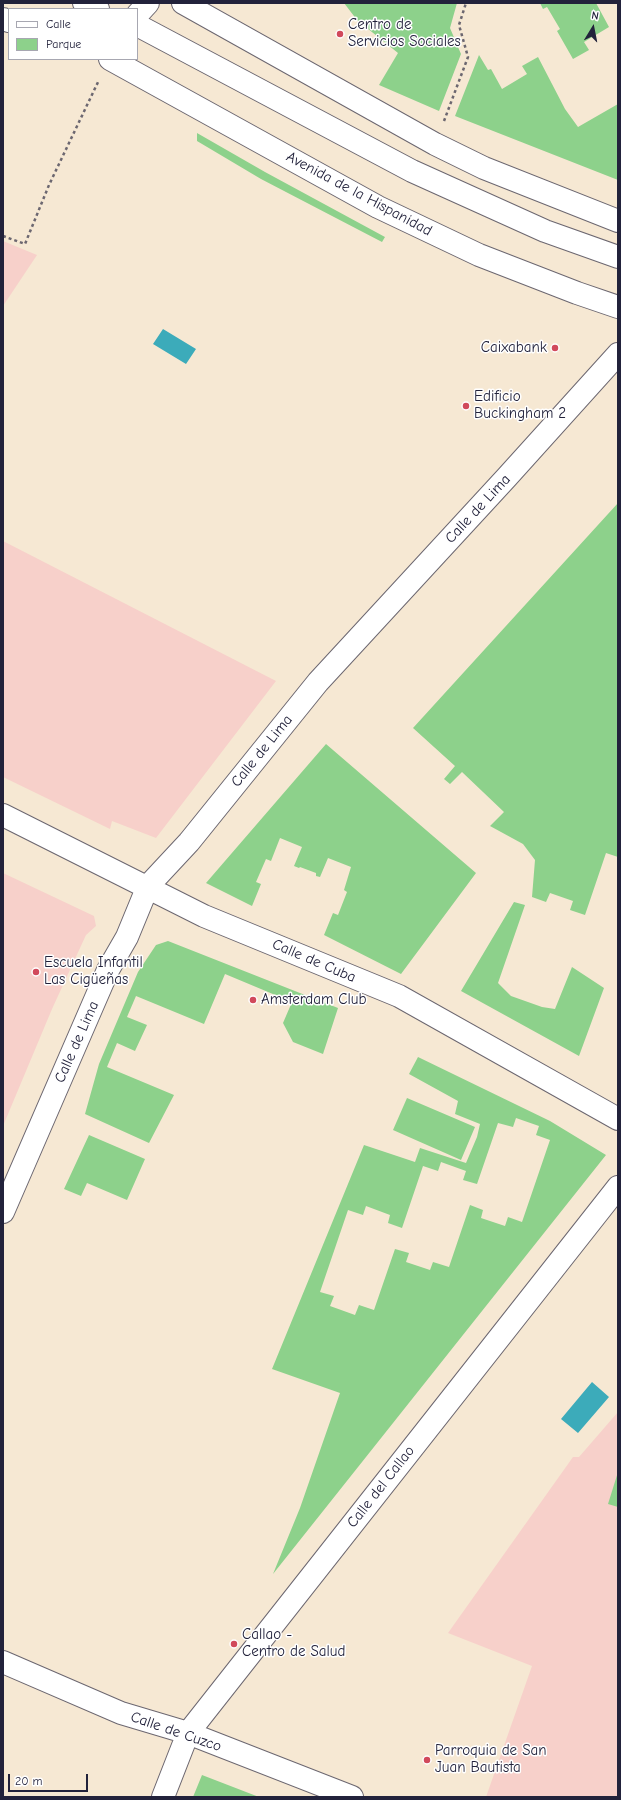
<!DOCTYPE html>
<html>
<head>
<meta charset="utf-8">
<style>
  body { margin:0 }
  #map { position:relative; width:621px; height:1800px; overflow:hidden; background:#f6e8d3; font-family:"Comic Neue",sans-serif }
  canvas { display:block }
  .frame { position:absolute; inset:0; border:4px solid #22223b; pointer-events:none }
  .legend { position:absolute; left:8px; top:8px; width:130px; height:52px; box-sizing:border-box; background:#fff; border:1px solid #a7a7b1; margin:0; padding:5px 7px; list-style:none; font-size:12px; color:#22223b }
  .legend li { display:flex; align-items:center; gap:8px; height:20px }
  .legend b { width:20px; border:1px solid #a7a7b1 }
  .north { position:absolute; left:573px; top:8px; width:40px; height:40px; -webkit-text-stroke:3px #fff; paint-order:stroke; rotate:10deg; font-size:11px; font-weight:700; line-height:16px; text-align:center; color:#22223b }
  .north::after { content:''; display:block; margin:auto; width:14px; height:18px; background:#22223b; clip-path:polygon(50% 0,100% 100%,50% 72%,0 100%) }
  .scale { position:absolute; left:8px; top:1774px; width:80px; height:18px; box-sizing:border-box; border:2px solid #22223b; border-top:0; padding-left:5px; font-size:12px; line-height:14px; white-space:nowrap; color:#22223b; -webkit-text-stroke:3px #fff; paint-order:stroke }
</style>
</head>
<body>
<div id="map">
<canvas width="621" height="1800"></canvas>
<div class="frame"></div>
<ul class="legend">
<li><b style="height:5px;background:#fff"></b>Calle</li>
<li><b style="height:11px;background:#8dd18b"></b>Parque</li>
</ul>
<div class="north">N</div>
<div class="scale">20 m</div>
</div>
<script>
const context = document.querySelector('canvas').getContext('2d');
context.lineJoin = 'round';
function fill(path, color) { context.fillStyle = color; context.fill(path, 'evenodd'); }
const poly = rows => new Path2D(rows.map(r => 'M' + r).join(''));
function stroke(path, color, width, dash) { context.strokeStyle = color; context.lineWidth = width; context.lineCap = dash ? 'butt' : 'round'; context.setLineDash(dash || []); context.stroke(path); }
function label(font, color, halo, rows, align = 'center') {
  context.font = font + ' "Comic Neue",sans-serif'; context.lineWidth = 3; context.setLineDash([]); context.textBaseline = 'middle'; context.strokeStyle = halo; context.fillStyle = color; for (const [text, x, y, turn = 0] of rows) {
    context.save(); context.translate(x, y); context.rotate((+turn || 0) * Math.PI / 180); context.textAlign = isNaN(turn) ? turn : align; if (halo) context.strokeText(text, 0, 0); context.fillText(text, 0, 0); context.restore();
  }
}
fill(poly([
  [3,241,37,255,3,306],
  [3,541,276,681,156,838,112,821,110,829,3,777],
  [3,873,94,916,96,926,86,935,52,1009,3,1126],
  [618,1412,618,1797,486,1797,532,1666,448,1633,573,1457,579,1457]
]), '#f7d0ca');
fill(poly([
  [344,3,457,3,450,28,461,54,439,111,379,85,398,53,357,20],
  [540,3,596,3,609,27,584,42,589,50,573,59,557,31,560,29,547,7,543,9],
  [479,55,488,70,491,69,502,89,527,74,522,66,538,57,565,109,578,127,618,104,618,180,455,116],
  [197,133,265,172,385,237,382,242,261,179,197,141],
  [618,503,618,857,606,853,585,915,570,910,573,901,550,893,546,902,532,897,535,860,523,844,490,826,504,812,462,772,450,784,444,779,455,766,413,728],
  [326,744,476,873,401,974,324,935,333,913,338,915,347,892,344,890,351,867,328,858,320,877,316,876,316,873,300,867,299,868,294,866,302,847,280,838,271,861,266,859,256,882,261,884,252,906,206,883],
  [514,902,525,905,498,983,511,996,542,1007,555,1009,572,967,604,988,579,1056,461,991],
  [168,941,338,1008,323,1054,293,1042,283,1023,292,1002,225,974,204,1024,136,996,127,1017,147,1025,135,1051,117,1043,107,1067,174,1095,149,1143,85,1114,99,1064,138,972,156,945],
  [418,1057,550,1121,606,1155,273,1574,300,1508,340,1393,272,1369,364,1145,415,1162,420,1148,466,1163,477,1137,480,1124,455,1114,458,1101,409,1074],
  [516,1118,539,1126,536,1135,550,1140,522,1222,508,1217,505,1226,481,1218,483,1210,470,1205,449,1267,433,1262,430,1270,406,1262,409,1253,395,1249,374,1310,359,1305,355,1315,330,1306,334,1296,320,1292,348,1210,363,1215,366,1206,390,1215,388,1223,402,1228,423,1166,438,1171,441,1162,466,1171,463,1180,477,1184,498,1123,513,1127],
  [407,1098,475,1127,461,1160,393,1130],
  [89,1135,145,1159,127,1200,87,1183,81,1196,64,1189],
  [618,1472,618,1507,608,1504],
  [202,1775,259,1797,193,1797]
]), '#8dd18b');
fill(poly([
  [163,329,196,349,186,364,153,344],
  [592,1382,609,1397,578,1433,561,1419]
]), '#3cabba');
const minor = poly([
  [183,3,435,144,484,168,618,221],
  [137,15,148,3],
  [3,815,204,916,399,996,618,1119],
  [3,1212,108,970,127,937,148,886,189,842,318,682,507,477,618,354],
  [3,1662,121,1713,188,1733,352,1797],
  [163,1797,188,1733,618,1187]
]);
const major = poly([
  [84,3,98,9],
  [3,19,9,21],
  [137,25,412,171,545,231,618,257],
  [110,59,378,207,479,255,577,293,618,307]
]);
stroke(minor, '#6c6770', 24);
stroke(major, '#6c6770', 24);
stroke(poly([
  [444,121,468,57,459,25,466,3],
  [3,236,25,244,49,185,99,80]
]), '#6c6770', 2.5, [3, 3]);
stroke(minor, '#fff', 22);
stroke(major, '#fff', 22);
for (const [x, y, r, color] of [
  [340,34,4,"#d1495b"],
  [555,348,4,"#d1495b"],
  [466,406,4,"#d1495b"],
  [36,972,4,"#d1495b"],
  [253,1000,4,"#d1495b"],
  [234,1644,4,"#d1495b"],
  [427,1760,4,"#d1495b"]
]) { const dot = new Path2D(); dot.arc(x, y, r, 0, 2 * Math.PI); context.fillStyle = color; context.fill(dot); stroke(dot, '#fff', 1.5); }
label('15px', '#22223b', '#fff', [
  ["Centro de",348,25],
  ["Servicios Sociales",348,42],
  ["Caixabank",547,348,"right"],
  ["Edificio",474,397],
  ["Buckingham 2",474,414],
  ["Escuela Infantil",44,963],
  ["Las Cigüeñas",44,980],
  ["Amsterdam Club",261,1000],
  ["Callao -",242,1635],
  ["Centro de Salud",242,1652],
  ["Parroquia de San",435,1751],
  ["Juan Bautista",435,1768]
], 'left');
label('15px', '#22223b', '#fff', [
  ["Avenida de la Hispanidad",359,194,28],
  ["Calle de Lima",478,509,-47],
  ["Calle de Lima",262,751,-51],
  ["Calle de Cuba",314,961,23],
  ["Calle de Lima",77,1042,-66],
  ["Calle del Callao",381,1487,-52],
  ["Calle de Cuzco",176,1732,19]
]);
</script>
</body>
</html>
